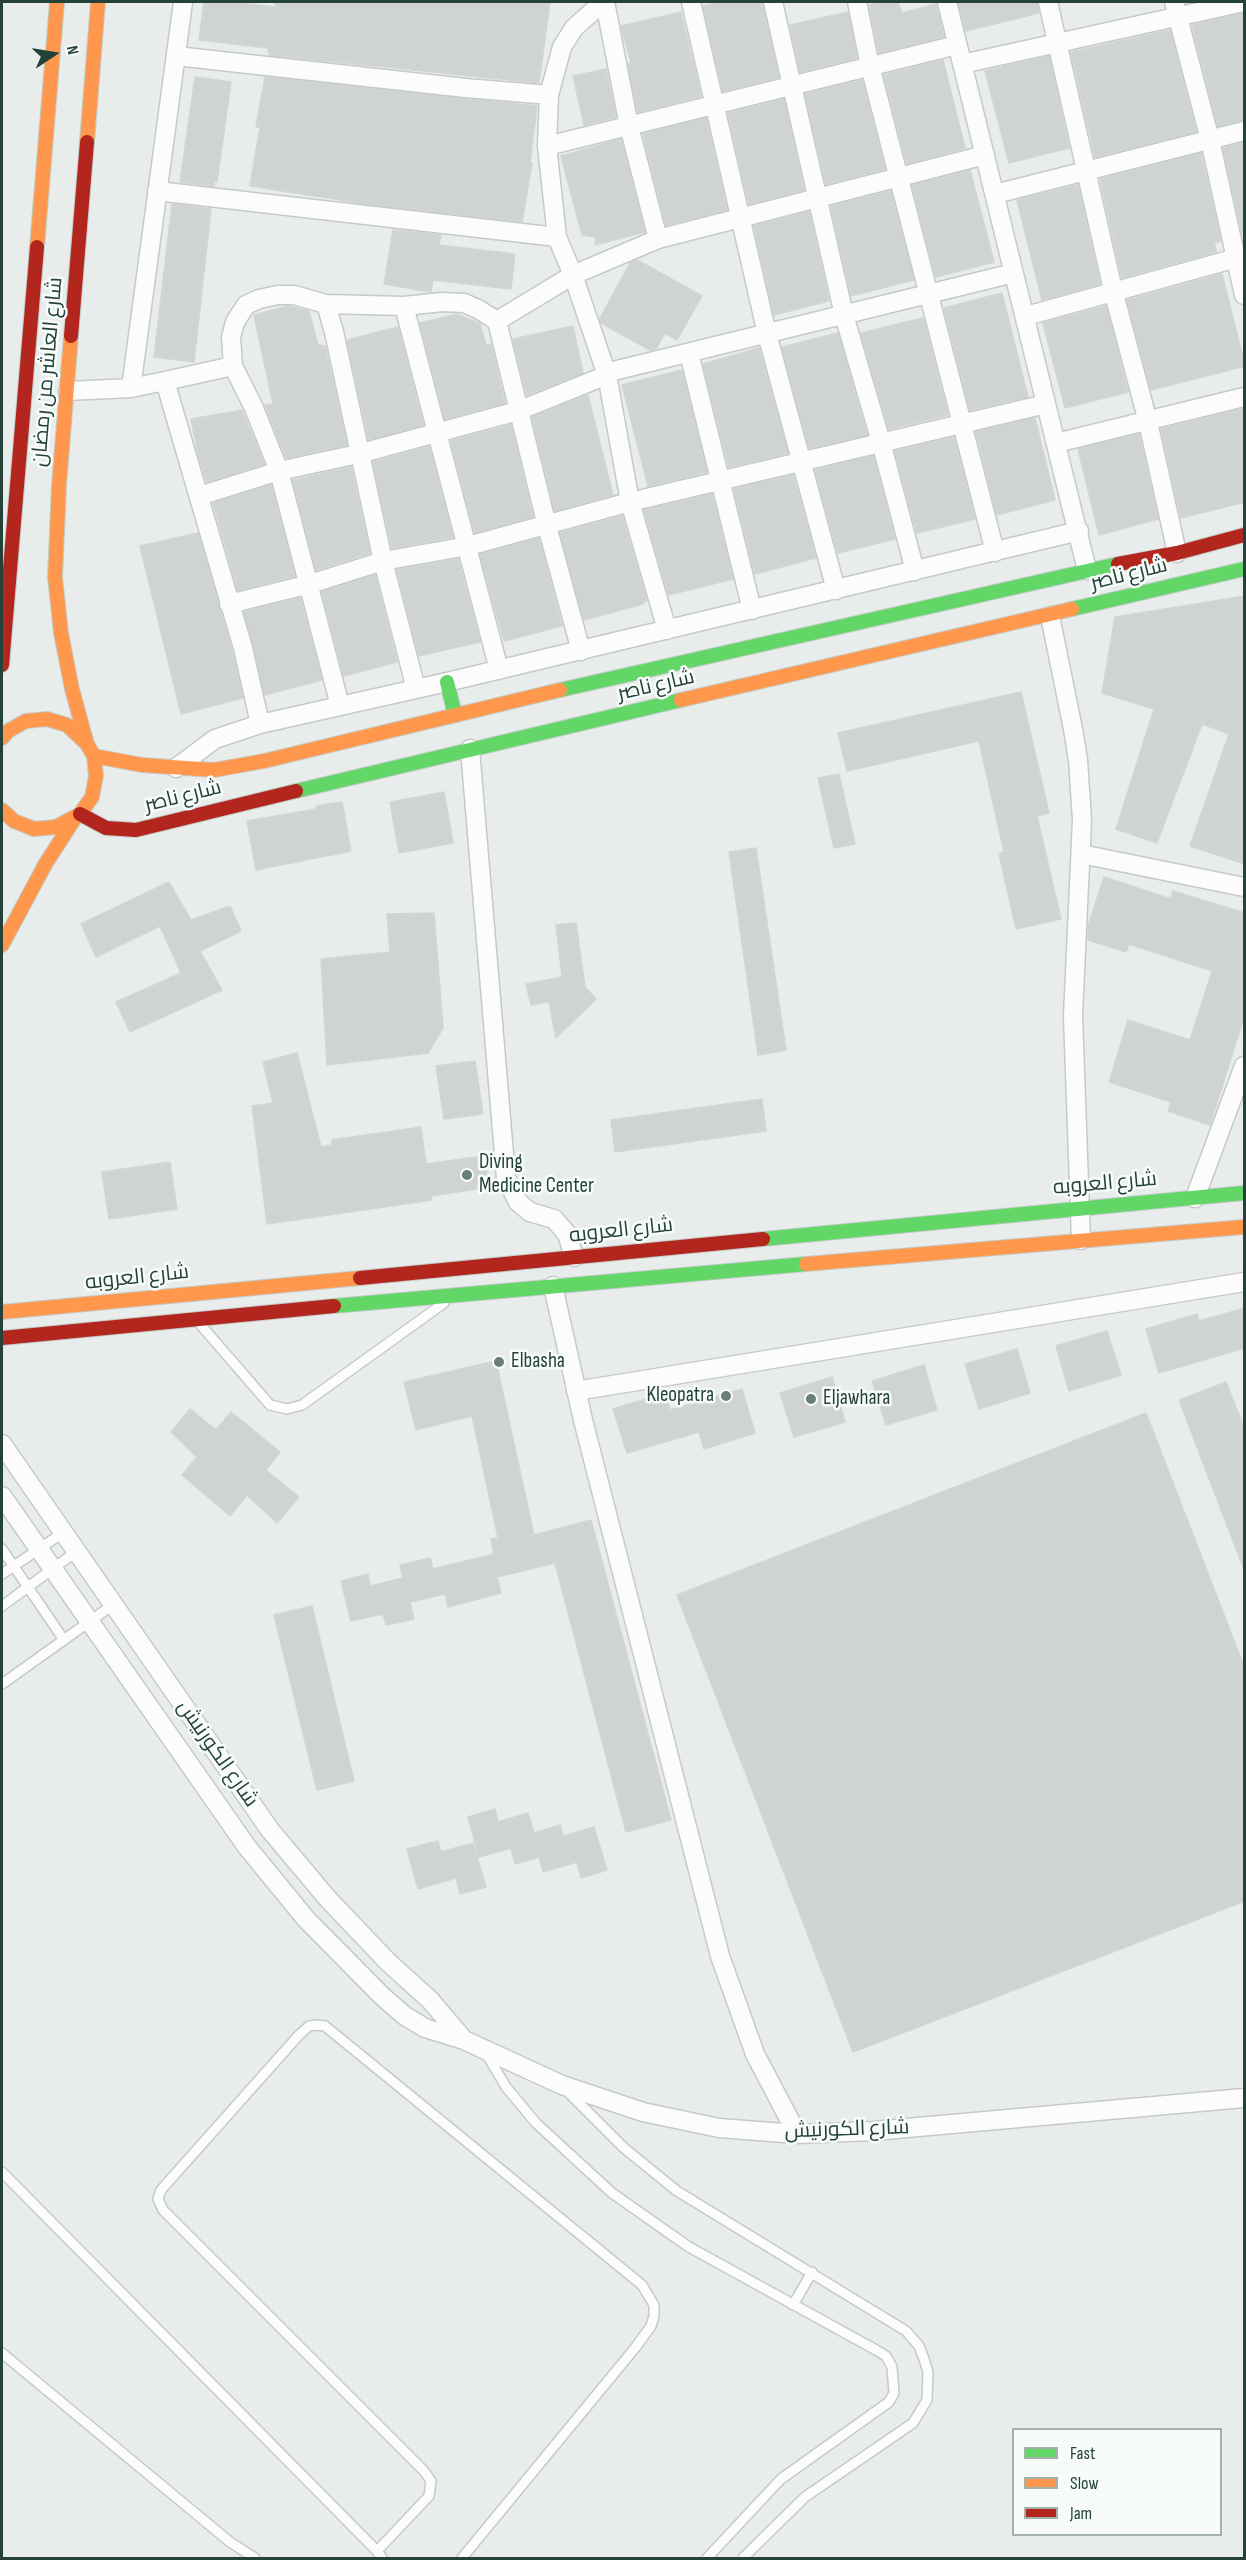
<!DOCTYPE html>
<html>
<head>
<meta charset="utf-8">
<style>
  body { margin:0 }
  #map { position:relative; width:1246px; height:2560px; overflow:hidden; background:#e8edeb; font-family:"Sofia Sans Condensed",sans-serif }
  canvas { display:block }
  .frame { position:absolute; inset:0; border:3px solid #24423a; pointer-events:none }
  .legend { position:absolute; left:1012px; top:2428px; width:210px; height:108px; box-sizing:border-box; background:#f7fbf9; border:2px solid #a3b1ad; margin:0; padding:8px 10px; list-style:none; font-size:18px; color:#24423a }
  .legend li { display:flex; align-items:center; gap:12px; height:30px }
  .legend b { width:30px; border:2px solid #a3b1ad }
  .north { position:absolute; left:24px; top:24px; width:60px; height:60px; -webkit-text-stroke:4px #f7fbf9; paint-order:stroke; rotate:78deg; font-size:16px; font-weight:700; line-height:24px; text-align:center; color:#24423a }
  .north::after { content:''; display:block; margin:auto; width:21px; height:27px; background:#24423a; clip-path:polygon(50% 0,100% 100%,50% 72%,0 100%) }
</style>
</head>
<body>
<div id="map">
<canvas width="1246" height="2560"></canvas>
<div class="frame"></div>
<ul class="legend">
<li><b style="height:8px;background:#63d668"></b>Fast</li>
<li><b style="height:8px;background:#ff974d"></b>Slow</li>
<li><b style="height:8px;background:#b3261e"></b>Jam</li>
</ul>
<div class="north">N</div>
</div>
<script>
const context = document.querySelector('canvas').getContext('2d');
context.lineJoin = 'round';
function fill(path, color) { context.fillStyle = color; context.fill(path, 'evenodd'); }
const poly = rows => new Path2D(rows.map(r => 'M' + r).join(''));
function stroke(path, color, width, dash) { context.strokeStyle = color; context.lineWidth = width; context.lineCap = dash ? 'butt' : 'round'; context.setLineDash(dash || []); context.stroke(path); }
function label(font, color, halo, rows, align = 'center') {
  context.font = font + ' "Sofia Sans Condensed",Cairo,sans-serif'; context.lineWidth = 5; context.setLineDash([]); context.textBaseline = 'middle'; context.strokeStyle = halo; context.fillStyle = color; for (const [text, x, y, turn = 0] of rows) {
    context.save(); context.translate(x, y); context.rotate((+turn || 0) * Math.PI / 180); context.textAlign = isNaN(turn) ? turn : align; if (halo) context.strokeText(text, 0, 0); context.fillText(text, 0, 0); context.restore();
  }
}
const building = poly([
  [204,2,230,2,275,7,276,2,550,2,539,83,269,55,268,48,199,40,204,2],
  [721,2,762,2,779,77,723,91,703,6,721,2],
  [888,2,898,2,902,13,936,4,944,37,879,53,869,5,888,2],
  [958,2,1037,2,1039,13,966,31,958,2],
  [681,12,701,96,638,112,628,64,631,63,621,26,681,12],
  [848,12,857,58,800,72,790,25,848,12],
  [1245,13,1245,120,1218,126,1192,25,1245,13],
  [1170,30,1196,132,1095,157,1071,52,1170,30],
  [1049,56,1069,148,1009,163,985,71,1049,56],
  [943,60,965,148,907,164,884,75,943,60],
  [606,69,616,117,584,125,573,76,606,69],
  [195,77,231,82,217,182,214,181,214,186,180,182,195,77],
  [265,77,537,106,530,164,532,163,522,222,367,204,250,186,260,127,256,127,265,77],
  [862,80,885,169,826,184,805,94,862,80],
  [784,99,804,190,749,204,728,113,784,99],
  [706,118,727,210,666,225,643,134,706,118],
  [621,139,645,232,595,245,596,237,582,235,561,156,621,139],
  [1245,142,1245,235,1243,236,1223,148,1245,142],
  [1201,153,1221,241,1214,243,1217,252,1122,278,1100,179,1201,153],
  [970,170,994,262,936,277,912,185,970,170],
  [1078,185,1100,284,1042,300,1017,200,1078,185],
  [891,191,914,280,851,296,831,206,891,191],
  [172,204,211,209,194,362,154,357,172,204],
  [809,212,829,301,774,315,754,226,809,212],
  [393,230,441,235,439,245,515,254,511,289,433,280,431,292,384,284,393,230],
  [637,260,702,296,677,340,665,333,656,349,650,350,601,323,600,318,630,263,637,260],
  [1222,274,1245,366,1151,390,1127,300,1222,274],
  [1002,293,1028,397,970,410,944,308,1002,293],
  [288,306,309,311,318,345,325,346,347,445,286,458,265,405,273,404,254,315,288,306],
  [1106,306,1128,392,1065,408,1043,323,1106,306],
  [457,314,480,324,486,345,491,344,505,403,445,419,420,323,457,314],
  [923,318,948,415,889,429,861,333,923,318],
  [573,326,583,373,527,395,513,339,573,326],
  [398,327,423,425,369,440,347,340,398,327],
  [838,333,867,435,809,448,782,347,838,333],
  [759,348,788,453,729,467,703,364,759,348],
  [682,370,707,472,648,486,622,385,682,370],
  [588,395,613,495,555,511,532,417,588,395],
  [1245,408,1245,502,1181,518,1161,429,1245,408],
  [242,410,264,464,207,482,199,458,191,419,242,410],
  [1035,418,1055,500,997,515,976,432,1035,418],
  [511,425,533,517,475,533,451,441,511,425],
  [1139,434,1158,519,1099,535,1078,449,1139,434],
  [954,437,975,519,917,533,895,451,954,437],
  [429,447,453,537,392,548,373,462,429,447],
  [873,456,895,539,838,553,815,470,873,456],
  [351,467,370,553,316,570,293,480,351,467],
  [793,475,816,558,755,574,734,489,793,475],
  [271,485,295,576,238,590,213,503,271,485],
  [712,494,733,579,669,595,644,510,712,494],
  [622,516,647,601,643,602,643,604,584,620,560,533,622,516],
  [198,533,232,651,243,698,181,714,140,546,198,533],
  [539,538,562,626,504,641,480,554,539,538],
  [458,559,480,642,419,656,397,570,458,559],
  [375,575,397,662,344,676,322,592,375,575],
  [1245,596,1245,864,1190,846,1229,734,1202,724,1157,843,1116,829,1154,709,1102,693,1115,617,1245,596],
  [300,598,322,680,265,695,244,612,300,598],
  [1021,692,1049,813,1037,816,1061,919,1016,929,999,854,1004,852,979,741,847,771,838,733,1021,692],
  [839,774,855,844,834,848,818,778,839,774],
  [444,792,453,843,399,853,390,802,444,792],
  [342,802,351,851,256,870,247,821,316,809,316,806,342,802],
  [756,848,786,1050,758,1055,729,852,756,848],
  [1104,877,1171,899,1173,891,1245,913,1245,1014,1210,1125,1168,1111,1171,1102,1109,1082,1128,1020,1190,1040,1212,971,1129,944,1126,952,1088,940,1088,926,1104,877],
  [169,882,191,920,230,906,241,931,200,951,222,990,130,1032,116,1002,181,973,160,926,96,957,81,924,169,882],
  [434,913,443,1028,428,1053,327,1065,321,959,390,952,387,914,434,913],
  [576,923,585,987,596,999,556,1038,549,1002,531,1005,526,984,562,977,556,925,576,923],
  [297,1053,321,1147,332,1145,332,1140,421,1127,426,1164,484,1156,489,1187,431,1196,432,1200,267,1224,252,1106,273,1103,263,1062,297,1053],
  [475,1061,483,1114,444,1119,436,1066,475,1061],
  [762,1099,766,1131,615,1152,611,1120,762,1099],
  [170,1162,177,1209,109,1219,102,1172,170,1162],
  [1245,1308,1245,1348,1159,1373,1146,1329,1197,1314,1199,1321,1245,1308],
  [1107,1331,1121,1375,1069,1391,1056,1346,1107,1331],
  [1017,1349,1030,1393,979,1409,965,1364,1017,1349],
  [496,1361,534,1535,591,1520,671,1820,626,1832,555,1563,497,1577,501,1593,448,1607,445,1594,410,1602,414,1619,386,1625,383,1614,351,1621,341,1581,368,1574,370,1586,403,1578,400,1565,430,1558,433,1569,494,1554,491,1539,498,1538,472,1416,416,1430,404,1382,496,1361],
  [924,1365,937,1410,886,1425,872,1381,924,1365],
  [832,1377,845,1422,794,1437,780,1393,832,1377],
  [1226,1382,1245,1430,1243,1567,1179,1400,1226,1382],
  [742,1389,755,1433,704,1449,699,1432,627,1453,613,1409,665,1393,670,1410,742,1389],
  [190,1409,216,1430,231,1412,280,1452,266,1470,299,1497,277,1523,247,1495,230,1516,182,1475,197,1457,171,1432,190,1409],
  [1146,1413,1245,1669,1245,1901,853,2052,677,1595,1146,1413],
  [312,1606,354,1781,317,1790,274,1615,312,1606],
  [495,1809,498,1822,528,1813,534,1833,560,1825,563,1836,594,1827,607,1870,581,1878,577,1862,543,1872,539,1857,515,1864,511,1848,479,1857,468,1817,495,1809],
  [438,1841,441,1852,473,1843,486,1887,460,1894,456,1878,418,1889,407,1849,438,1841]
]);
fill(building, '#cfd4d2');
stroke(building, '#d1d6d4', 1.5);
const lane = poly([
  [199,1323,270,1405,287,1409,302,1405,444,1303],
  [2,1549,64,1640],
  [2,1574,64,1532],
  [2,1606,77,1551],
  [2,1684,114,1604],
  [486,2053,506,2087,536,2123,612,2193,689,2247,876,2350,886,2356,892,2367,894,2393,889,2402,781,2479,707,2558],
  [567,2091,624,2148,677,2191,906,2331,919,2346,924,2359,928,2372,927,2400,913,2423,805,2497,743,2558],
  [2,2172,377,2551,382,2558],
  [793,2305,812,2272],
  [2,2353,230,2542,255,2558],
  [377,2551,429,2496,431,2481,424,2471,163,2210,158,2199,161,2190,299,2035,309,2026,317,2025,325,2026,642,2285,654,2305,654,2316,651,2326,635,2348,462,2558]
]);
const street = poly([
  [603,2,574,28,562,47,549,95,547,146,557,237,573,275,607,375,630,502,667,630],
  [605,2,629,126,658,239],
  [691,2,767,334,836,590],
  [773,2,844,315,881,442,915,571],
  [857,2,870,66,995,552],
  [947,2,1087,570],
  [1048,2,1113,290,1148,422,1177,553],
  [1174,2,1210,140,1244,295],
  [176,56,466,88,549,95],
  [962,64,1244,2],
  [547,146,957,45],
  [157,191,557,237],
  [995,194,1244,131],
  [326,304,334,332,383,561,416,689],
  [404,306,499,670],
  [1026,316,1244,256],
  [689,353,752,610],
  [605,373,1014,273],
  [165,381,233,366],
  [131,388,183,2],
  [68,391,131,388,165,381,243,648,260,724],
  [1056,443,1244,397],
  [199,496,279,471,358,454,518,411,607,375],
  [229,604,310,584,383,561,468,546,630,502,1046,404],
  [1050,616,1073,729,1078,760,1082,820,1073,1016,1081,1240],
  [581,651,547,526,497,321,573,275,658,239,985,155],
  [340,706,279,471,254,408,233,366,231,337,235,322,246,305,259,299,278,295,294,295,326,304,404,306,442,302,464,303,478,309,497,321],
  [470,749,506,1178,518,1202,530,1212,554,1219,567,1234,574,1257],
  [176,768,215,739,260,724,447,682,1079,531],
  [1081,854,1244,887],
  [1195,1198,1244,1066],
  [553,1286,583,1420,720,1956,755,2054,797,2134],
  [576,1391,1244,1282],
  [2,1444,270,1830,328,1899,389,1963,430,2000,464,2040],
  [2,1496,247,1847,306,1919,383,1997,405,2016,425,2028,464,2040,562,2085,643,2112,719,2128,797,2134,873,2131,1244,2098]
]);
const fast = poly([
  [1072,609,1244,569],
  [447,682,455,715],
  [560,690,1118,564],
  [296,791,681,700],
  [763,1239,1244,1193],
  [334,1306,806,1264]
]);
const slow = poly([
  [87,142,98,2],
  [37,247,57,2],
  [71,336,59,485,55,577,61,633,72,689,87,744],
  [681,700,1072,609],
  [2,738,8,731,26,721,47,719,67,725,87,744,94,756,96,776,92,797,80,814,56,827,34,829,14,821,2,810],
  [94,756,142,765,214,770,264,761,560,690],
  [2,945,46,863,75,818],
  [806,1264,1244,1227],
  [2,1312,360,1278]
]);
const jam = poly([
  [71,336,87,142],
  [1118,564,1177,553,1244,535],
  [2,665,37,247],
  [80,814,106,828,136,830,296,791],
  [360,1278,763,1239],
  [2,1338,334,1306]
]);
stroke(lane, '#c5cac8', 12);
stroke(street, '#c5cac8', 21);
stroke(fast, '#c3ccc9', 16);
stroke(slow, '#c3ccc9', 16);
stroke(jam, '#c3ccc9', 16);
stroke(lane, '#fcfcfc', 9);
stroke(street, '#fcfcfc', 18);
stroke(fast, '#63d668', 14);
stroke(slow, '#ff974d', 14);
stroke(jam, '#b3261e', 14);
for (const [x, y, r, color] of [
  [467,1175,6,"#697e78"],
  [499,1362,6,"#697e78"],
  [726,1396,6,"#697e78"],
  [811,1399,6,"#697e78"]
]) { const dot = new Path2D(); dot.arc(x, y, r, 0, 2 * Math.PI); context.fillStyle = color; context.fill(dot); stroke(dot, '#f7fbf9', 2); }
label('21px', '#24423a', '#f7fbf9', [
  ["شارع العاشر من رمضان",48,372,-85],
  ["شارع ناصر",1129,575,-14],
  ["شارع ناصر",656,686,-13],
  ["شارع ناصر",183,797,-14],
  ["شارع العروبه",1105,1184,-5],
  ["شارع العروبه",621,1231,-6],
  ["شارع العروبه",137,1278,-6],
  ["شارع الكورنيش",217,1754,55],
  ["شارع الكورنيش",847,2130,-2]
]);
label('21px', '#24423a', '#f7fbf9', [
  ["Diving",479,1163],
  ["Medicine Center",479,1187],
  ["Elbasha",511,1362],
  ["Kleopatra",714,1396,"right"],
  ["Eljawhara",823,1399]
], 'left');
</script>
</body>
</html>
